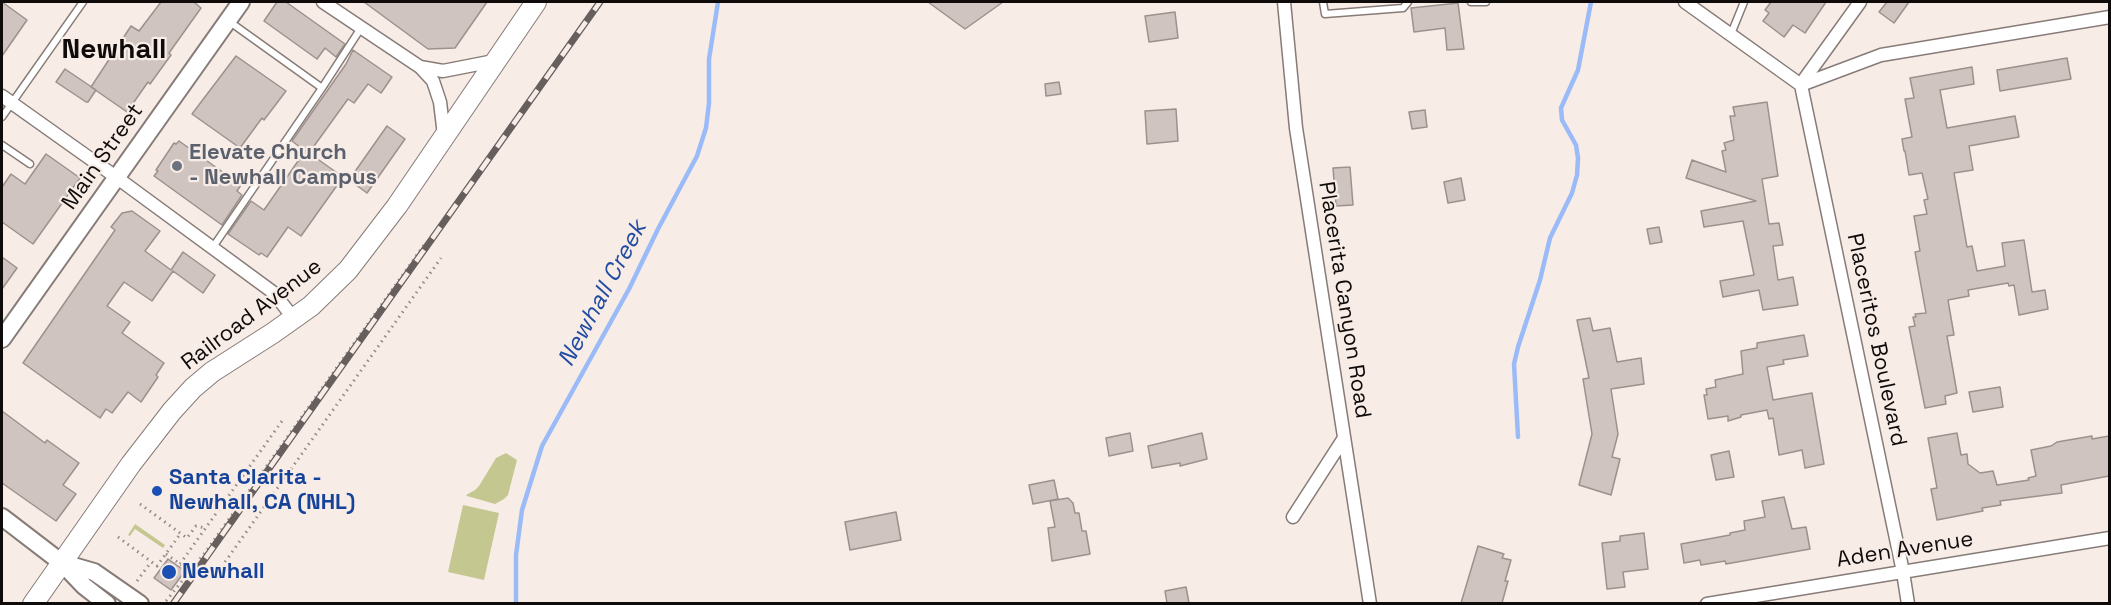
<!DOCTYPE html>
<html>
<head>
<meta charset="utf-8">
<style>
  body { margin:0 }
  #map { position:relative; width:2111px; height:605px; overflow:hidden; background:#f8ece7; font-family:"Space Grotesk",sans-serif }
  canvas { display:block }
  .frame { position:absolute; inset:0; border:3px solid #0f0b0a; pointer-events:none }
</style>
</head>
<body>
<div id="map">
<canvas width="2111" height="605"></canvas>
<div class="frame"></div>
</div>
<script>
const context = document.querySelector('canvas').getContext('2d');
context.lineJoin = 'round';
function fill(path, color) { context.fillStyle = color; context.fill(path, 'evenodd'); }
const poly = rows => new Path2D(rows.map(r => 'M' + r).join(''));
function stroke(path, color, width, dash) { context.strokeStyle = color; context.lineWidth = width; context.lineCap = dash ? 'butt' : 'round'; context.setLineDash(dash || []); context.stroke(path); }
function label(font, color, halo, rows, align = 'center') {
  context.font = font + ' "Space Grotesk",sans-serif'; context.lineWidth = 4.5; context.setLineDash([]); context.textBaseline = 'middle'; context.strokeStyle = halo; context.fillStyle = color; for (const [text, x, y, turn = 0] of rows) {
    context.save(); context.translate(x, y); context.rotate((+turn || 0) * Math.PI / 180); context.textAlign = isNaN(turn) ? turn : align; if (halo) context.strokeText(text, 0, 0); context.fillText(text, 0, 0); context.restore();
  }
}
fill(poly([
  [506,453,517,460,508,495,504,499,495,504,467,496,466,495,475,490,479,486,496,458],
  [463,505,499,513,484,580,448,572],
  [135,524,165,545,163,548,135,529,130,536,128,535]
]), '#c4c890');
stroke(poly([
  [1518,437,1514,364,1518,347,1540,280,1550,238,1572,193,1577,175,1578,158,1576,145,1562,120,1561,108,1578,70,1591,2],
  [516,604,516,555,522,510,542,446,629,289,658,229,697,156,706,128,709,103,709,59,718,2]
]), '#9abbf7', 4.5);
const building = poly([
  [2,2,27,20,2,56,2,2],
  [161,2,194,2,201,8,169,53,171,55,150,84,148,82,127,112,91,87,131,26,139,31,161,2],
  [277,2,286,2,345,44,336,57,325,48,317,59,264,21,277,2],
  [364,2,487,2,455,48,428,49,364,2],
  [928,2,1003,2,965,29,928,2],
  [1771,2,1826,2,1805,33,1793,25,1784,37,1763,21,1769,13,1765,10,1771,2],
  [1887,2,1909,2,1894,23,1879,12,1887,2],
  [1458,3,1464,49,1447,50,1445,28,1414,32,1411,8,1458,3],
  [1175,12,1178,38,1149,42,1145,16,1175,12],
  [353,50,392,77,381,93,368,84,354,103,348,99,309,153,343,177,301,236,288,227,267,257,261,253,259,255,228,234,251,201,264,210,305,151,292,141,346,64,353,50],
  [236,56,286,91,264,120,262,118,240,148,192,114,236,56],
  [2067,58,2071,79,2000,91,1997,70,2067,58],
  [1972,67,1974,84,1940,90,1947,128,2015,116,2019,137,1969,146,1973,170,1954,173,1967,247,1972,246,1977,271,2005,266,2002,243,2024,240,2032,292,2045,290,2048,309,2019,315,2014,285,2009,286,2008,283,1968,290,1969,296,1948,300,1954,335,1947,336,1957,393,1945,396,1946,404,1925,408,1909,327,1915,326,1913,317,1916,317,1915,314,1926,313,1915,252,1920,251,1914,216,1927,214,1924,200,1928,199,1922,173,1909,175,1905,151,1904,151,1902,139,1912,137,1905,99,1914,98,1910,78,1972,67],
  [65,69,96,90,88,102,86,102,56,82,65,69],
  [1059,82,1061,94,1046,96,1045,84,1059,82],
  [1767,102,1778,176,1762,179,1769,224,1779,223,1783,245,1773,246,1778,280,1793,277,1798,305,1763,310,1759,290,1723,297,1720,281,1754,275,1743,221,1704,227,1701,211,1756,201,1686,178,1692,160,1726,172,1722,151,1726,150,1724,143,1734,140,1730,116,1735,116,1733,107,1767,102],
  [1176,109,1178,141,1147,144,1145,111,1176,109],
  [1425,110,1427,127,1412,129,1409,112,1425,110],
  [387,126,405,139,367,193,349,180,387,126],
  [179,141,241,185,237,191,242,195,222,225,154,176,158,171,156,170,174,143,176,144,179,141],
  [46,154,80,178,33,244,2,222,2,187,11,174,25,184,46,154],
  [1350,167,1353,205,1336,206,1333,168,1350,167],
  [1461,178,1465,200,1448,203,1444,182,1461,178],
  [132,211,160,231,145,251,171,270,183,252,215,275,203,293,173,271,152,301,124,282,107,306,130,322,122,333,164,363,156,375,158,377,141,402,128,392,112,413,106,409,100,418,23,363,115,230,111,227,122,213,132,211],
  [1659,227,1662,242,1650,244,1647,229,1659,227],
  [2,257,17,268,2,289,2,257],
  [1590,318,1593,331,1610,328,1617,362,1641,358,1644,384,1611,389,1618,434,1612,457,1620,459,1611,495,1579,485,1592,434,1583,379,1589,378,1577,320,1590,318],
  [1804,335,1808,356,1783,360,1784,364,1767,367,1773,400,1812,393,1824,464,1805,468,1802,450,1779,455,1773,418,1769,419,1767,410,1741,415,1741,417,1728,421,1728,416,1708,419,1704,395,1707,395,1706,389,1716,387,1715,380,1743,374,1741,351,1757,348,1757,343,1804,335],
  [2000,387,2003,407,1973,412,1969,392,2000,387],
  [2,411,45,443,47,440,79,463,63,485,76,494,56,521,2,483,2,411],
  [1130,433,1133,451,1109,456,1106,438,1130,433],
  [1202,433,1207,459,1180,466,1180,463,1152,468,1148,446,1202,433],
  [1957,433,1961,455,1967,454,1968,464,1980,473,1993,471,1997,485,2029,480,2028,478,2036,476,2031,450,2051,446,2057,442,2092,436,2092,439,2109,436,2109,476,2061,485,2062,493,2000,501,2001,505,1982,508,1983,511,1937,520,1931,489,1937,488,1928,438,1957,433],
  [1729,451,1734,477,1716,480,1711,455,1729,451],
  [1054,480,1058,499,1033,504,1029,485,1054,480],
  [1784,497,1792,529,1806,527,1810,549,1726,564,1725,561,1701,565,1700,560,1684,563,1681,544,1730,535,1730,533,1745,530,1744,521,1765,517,1762,501,1784,497],
  [1068,498,1073,503,1075,513,1079,513,1082,531,1086,531,1090,554,1052,561,1048,528,1055,527,1050,501,1068,498],
  [896,512,901,540,850,550,845,522,896,512],
  [1644,533,1648,569,1623,572,1625,587,1607,589,1602,543,1620,541,1620,536,1644,533],
  [1478,546,1504,554,1502,558,1511,560,1505,581,1508,581,1502,603,1461,603,1478,546],
  [168,559,185,571,171,590,154,578,168,559],
  [1186,587,1189,603,1167,603,1165,591,1186,587]
]);
fill(building, '#cfc4bf');
stroke(building, '#9c918c', 1.5);
const service = poly([
  [1323,2,1325,14,1403,8,1408,2],
  [1471,2,1486,2],
  [230,22,322,88],
  [1731,34,1744,2],
  [2,117,83,2],
  [2,145,30,164],
  [213,247,322,88,361,28]
]);
const minor = poly([
  [323,2,420,67,433,81,440,102,444,135],
  [1284,2,1296,128,1370,604],
  [1685,2,1801,85],
  [420,67,443,71,494,61],
  [1801,84,1860,2],
  [1801,85,1903,572,1908,604],
  [1801,85,1881,55,2110,17],
  [2,96,116,177,274,293,294,319],
  [1293,517,1344,438],
  [1707,604,2110,538]
]);
const tertiary = poly([
  [2,339,241,2],
  [2,517,62,563,84,586,107,604],
  [63,563,94,572,140,604]
]);
const primary = poly([
  [33,604,131,464,172,411,193,388,212,372,273,333,311,306,348,270,397,206,536,2]
]);
stroke(service, '#867b77', 9);
stroke(minor, '#867b77', 15);
stroke(tertiary, '#867b77', 20);
stroke(primary, '#867b77', 22);
stroke(poly([
  [140,504,187,538,196,526,205,528],
  [118,537,157,566,181,533],
  [166,554,190,571],
  [225,562,441,258],
  [180,564,282,421],
  [137,581,151,562],
  [166,601,207,550,424,245]
]), '#948b88', 3, [1.5, 4.5]);
stroke(service, '#fff', 6);
stroke(minor, '#fff', 12);
stroke(tertiary, '#fff', 16);
stroke(primary, '#fff', 20);
const rail = poly([
  [173,604,600,2]
]);
stroke(rail, '#665f5d', 7);
stroke(rail, '#f8ece7', 4.5, [14]);
for (const [x, y, r, color] of [
  [177,166,6,"#6b7280"],
  [157,491,6,"#1a4fb4"],
  [169,572,8,"#1a4fb4"]
]) { const dot = new Path2D(); dot.arc(x, y, r, 0, 2 * Math.PI); context.fillStyle = color; context.fill(dot); stroke(dot, '#f8ece7', 2); }
label('bold 22px', '#5b616d', '#f8ece7', [
  ["Elevate Church",189,153],
  ["- Newhall Campus",189,178]
], 'left');
label('22px', '#0f0b0a', '#f8ece7', [
  ["Main Street",103,157,-55],
  ["Placerita Canyon Road",1344,300,81],
  ["Railroad Avenue",252,315,-37],
  ["Placeritos Boulevard",1876,340,78],
  ["Aden Avenue",1905,550,-9]
]);
label('bold 22px', '#164399', '#f8ece7', [
  ["Santa Clarita -",169,478],
  ["Newhall, CA (NHL)",169,503],
  ["Newhall",182,572]
], 'left');
label('italic 24px', '#214ca1', '#f8ece7', [
  ["Newhall Creek",603,294,-62]
]);
label('bold 28px', '#0f0b0a', '#f8ece7', [
  ["Newhall",114,50]
]);
</script>
</body>
</html>
